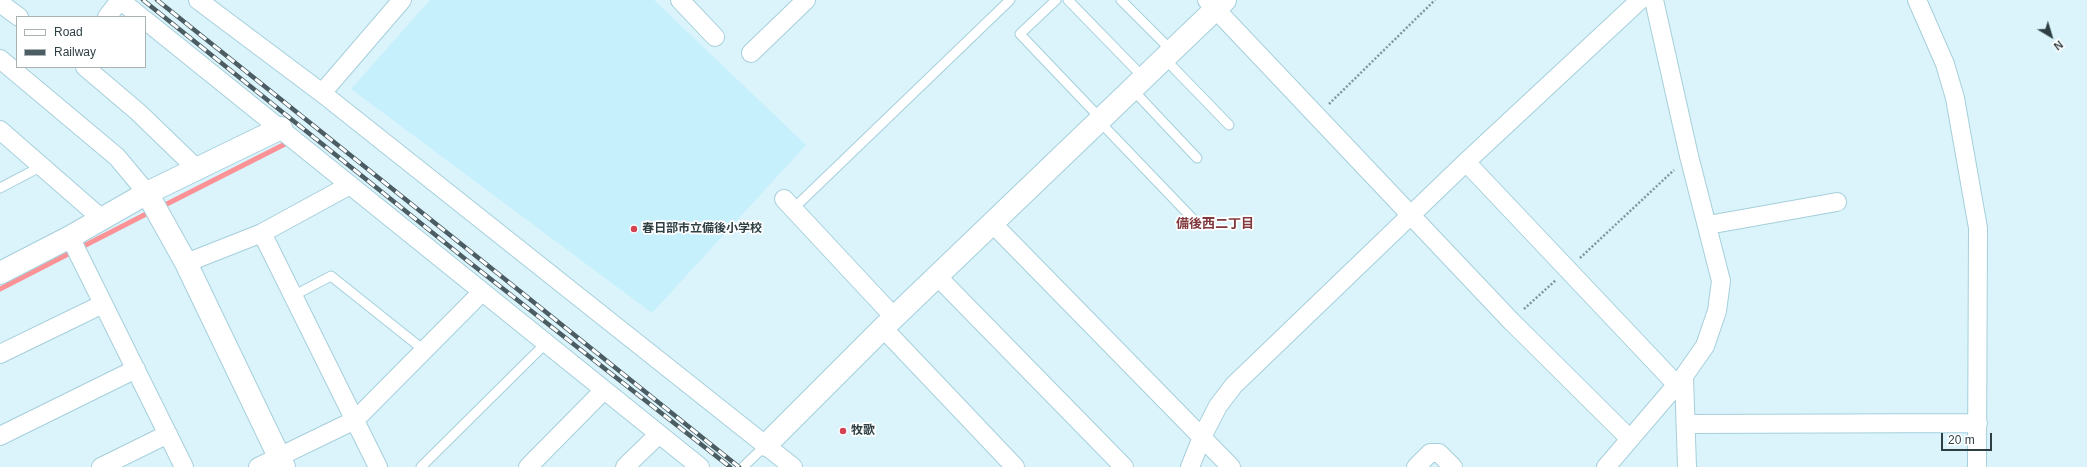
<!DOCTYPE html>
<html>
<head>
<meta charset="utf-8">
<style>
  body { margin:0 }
  #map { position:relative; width:2087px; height:467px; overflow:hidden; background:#dbf4fc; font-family:Helvetica,sans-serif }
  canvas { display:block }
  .legend { position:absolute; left:16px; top:16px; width:130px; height:52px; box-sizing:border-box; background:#fff; border:1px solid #abb2b4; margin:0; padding:5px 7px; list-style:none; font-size:12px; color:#2e3f44 }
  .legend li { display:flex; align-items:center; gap:8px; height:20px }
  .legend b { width:20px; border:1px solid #abb2b4 }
  .north { position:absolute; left:2031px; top:16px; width:40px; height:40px; -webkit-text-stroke:3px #fff; paint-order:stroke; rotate:142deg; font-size:11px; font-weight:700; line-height:16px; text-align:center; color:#2e3f44 }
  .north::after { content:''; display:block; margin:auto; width:14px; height:18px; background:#2e3f44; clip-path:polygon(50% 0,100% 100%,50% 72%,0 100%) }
  .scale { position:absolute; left:1941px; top:433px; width:51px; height:18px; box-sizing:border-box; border:2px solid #2e3f44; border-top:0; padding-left:5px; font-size:12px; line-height:14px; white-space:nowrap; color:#2e3f44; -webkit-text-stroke:3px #fff; paint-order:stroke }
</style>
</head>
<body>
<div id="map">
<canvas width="2087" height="467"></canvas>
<ul class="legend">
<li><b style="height:5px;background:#fff"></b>Road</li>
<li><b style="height:5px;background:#4b5d63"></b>Railway</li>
</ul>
<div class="north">N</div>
<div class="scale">20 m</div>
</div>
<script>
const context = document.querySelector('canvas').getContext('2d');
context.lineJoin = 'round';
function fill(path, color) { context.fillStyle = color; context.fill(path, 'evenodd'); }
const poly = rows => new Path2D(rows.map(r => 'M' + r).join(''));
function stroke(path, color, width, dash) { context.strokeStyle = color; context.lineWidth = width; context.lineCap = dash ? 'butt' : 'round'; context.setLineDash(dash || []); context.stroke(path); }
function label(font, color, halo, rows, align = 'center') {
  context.font = font + ' Helvetica,"Noto Sans JP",sans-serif'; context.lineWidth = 3.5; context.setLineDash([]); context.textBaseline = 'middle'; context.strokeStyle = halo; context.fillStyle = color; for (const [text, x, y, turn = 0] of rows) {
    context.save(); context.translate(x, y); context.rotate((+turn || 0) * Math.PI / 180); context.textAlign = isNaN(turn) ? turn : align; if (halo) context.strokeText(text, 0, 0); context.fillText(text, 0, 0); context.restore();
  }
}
fill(poly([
  [430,0,654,0,806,145,652,313,351,89]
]), '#c6f0fc');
stroke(poly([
  [161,207,287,143],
  [0,289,152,211]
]), '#fb9296', 5);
const lane = poly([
  [1056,0,1020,34,1101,119],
  [1068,0,1144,78],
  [1121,0,1172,51],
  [1164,58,1229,125],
  [1132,89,1197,158],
  [1099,121,1193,219],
  [0,188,42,166],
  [793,209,1010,0],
  [293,296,331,276,425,351],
  [421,467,546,343],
  [743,467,766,445]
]);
const street = poly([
  [120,0,141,17],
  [198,0,322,93,793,467],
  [680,0,715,37],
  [1207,0,1511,321,1630,439],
  [1917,0,1945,64,1955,98,1978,228,1977,467],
  [0,3,19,17],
  [107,17,120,0],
  [145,20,700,467],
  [751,53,806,0],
  [0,59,117,157,147,193],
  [85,67,138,112,196,168],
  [322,93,402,0],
  [0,130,102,219],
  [1466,162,1677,385],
  [784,199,894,317],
  [992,223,1231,467],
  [1708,225,1837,202],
  [262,233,378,467],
  [70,237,184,467],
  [186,263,262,233,350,185],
  [937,276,1124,467],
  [883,328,1015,467],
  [0,354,103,304],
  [1684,376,1687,467],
  [1686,424,1978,423],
  [0,436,136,369],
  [101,467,168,434],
  [258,467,355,420,482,292],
  [528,467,604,390],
  [625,467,659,434],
  [1190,467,1202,437,1218,406,1234,385,1466,162,1640,0],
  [1416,467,1430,453,1439,453,1453,467],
  [1606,467,1684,376,1705,346,1717,311,1721,281,1689,156,1654,0]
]);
const secondary = poly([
  [147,193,186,263,284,467],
  [0,273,70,237,147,193,281,128],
  [766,445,883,328,1225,0]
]);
stroke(lane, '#a5cfdb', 11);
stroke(street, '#a5cfdb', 20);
stroke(secondary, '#a5cfdb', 24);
stroke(poly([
  [1329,104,1435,0],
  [1580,258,1674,170],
  [1524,309,1556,280]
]), '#80959c', 2.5, [2, 2]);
stroke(lane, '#fff', 9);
stroke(street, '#fff', 18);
stroke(secondary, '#fff', 22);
const rail = poly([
  [143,0,469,262,730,467],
  [157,0,739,467]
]);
stroke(rail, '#4b5d63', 4.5);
stroke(rail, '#fff', 3, [9]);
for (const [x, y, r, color] of [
  [634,229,4,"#d34354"],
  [843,431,4,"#d34354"]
]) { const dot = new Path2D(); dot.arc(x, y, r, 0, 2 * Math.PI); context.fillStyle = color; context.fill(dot); stroke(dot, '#fff', 1.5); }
label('bold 12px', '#2e3f44', '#fff', [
  ["春日部市立備後小学校",642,229],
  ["牧歌",851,431]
], 'left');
label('bold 13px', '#80383d', '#fff', [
  ["備後西二丁目",1215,224]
]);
</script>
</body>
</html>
